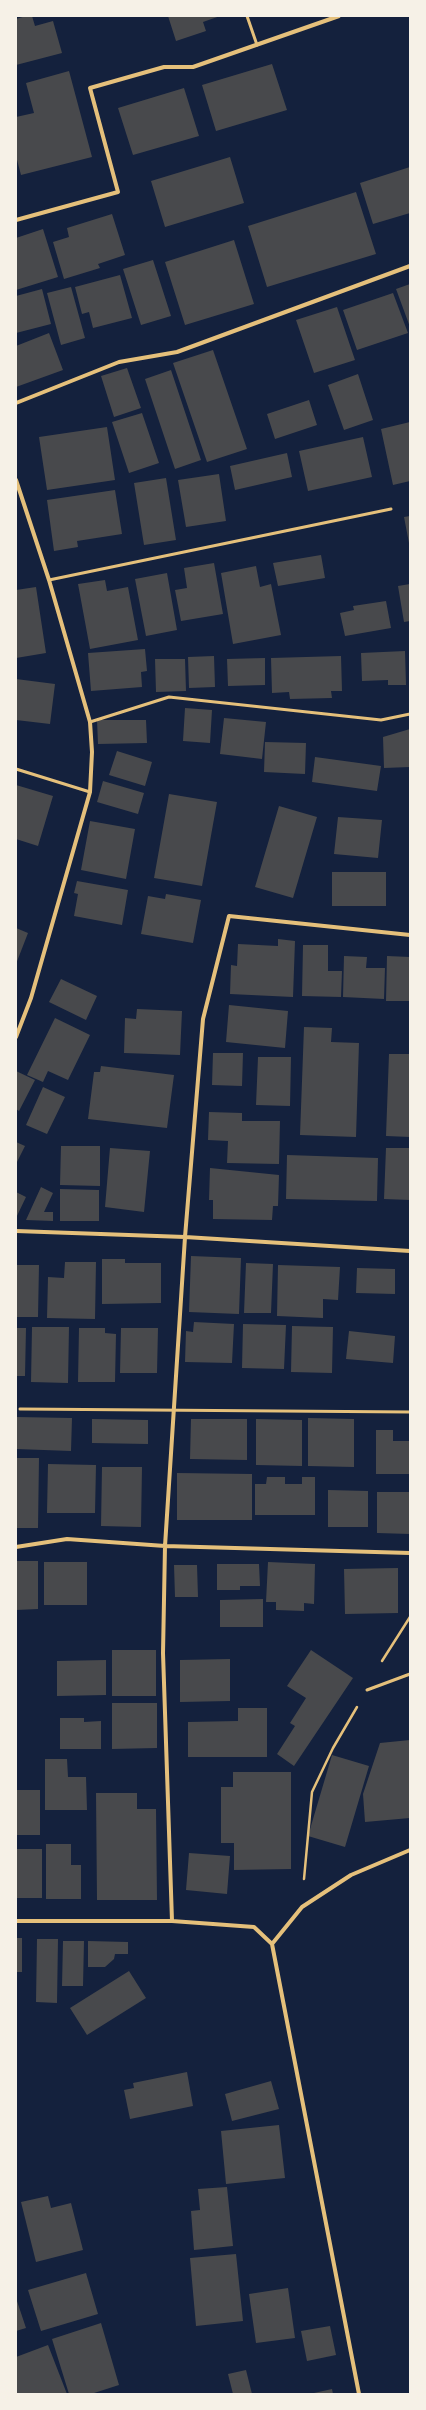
<!DOCTYPE html>
<html>
<head>
<meta charset="utf-8">
<style>
  body { margin:0 }
  #map { position:relative; width:426px; height:2410px; overflow:hidden; background:#14213d; font-family:"PT Sans Narrow",sans-serif }
  canvas { display:block }
  .frame { position:absolute; inset:0; border:17px solid #f6f1e7; pointer-events:none }
</style>
</head>
<body>
<div id="map">
<canvas width="426" height="2410"></canvas>
<div class="frame"></div>
</div>
<script>
const context = document.querySelector('canvas').getContext('2d');
context.lineJoin = 'round';
function fill(path, color) { context.fillStyle = color; context.fill(path, 'evenodd'); }
const poly = rows => new Path2D(rows.map(r => 'M' + r).join(''));
function stroke(path, color, width, dash) { context.strokeStyle = color; context.lineWidth = width; context.lineCap = dash ? 'butt' : 'round'; context.setLineDash(dash || []); context.stroke(path); }
fill(poly([
  [26,16,32,16,35,26,53,21,62,53,16,65,16,19],
  [168,16,220,16,203,22,206,31,176,41],
  [272,64,287,110,216,131,202,85],
  [69,71,92,157,21,175,16,156,16,117,34,113,26,83],
  [184,88,199,136,133,155,118,108],
  [230,157,244,203,165,227,151,181],
  [410,167,410,213,373,224,360,183],
  [356,192,376,254,267,287,248,226],
  [112,214,125,255,98,264,100,268,64,279,53,242,69,237,67,228],
  [43,229,58,277,16,290,16,238],
  [234,240,254,304,185,325,165,262],
  [153,260,171,316,141,325,123,269],
  [120,275,132,318,93,328,89,312,82,314,75,287],
  [410,284,410,327,396,289],
  [71,287,85,338,61,345,47,293],
  [42,289,51,324,16,333,16,296],
  [393,293,408,333,357,350,343,310],
  [337,307,355,360,314,373,296,320],
  [49,333,63,370,16,387,16,346],
  [213,350,247,449,207,462,173,363],
  [127,368,141,408,114,417,101,376],
  [171,370,201,460,175,469,145,379],
  [358,374,373,420,344,430,328,385],
  [309,400,317,425,275,439,267,414],
  [142,413,159,463,129,473,112,422],
  [410,422,410,481,393,485,381,429],
  [107,427,115,480,47,490,39,437],
  [363,437,372,477,308,491,299,451],
  [287,453,292,477,235,490,230,466],
  [219,474,226,521,186,527,178,480],
  [166,478,176,540,144,545,134,483],
  [115,490,122,534,77,541,78,547,54,551,47,500],
  [410,516,410,543,409,543,404,517],
  [321,555,325,578,278,586,273,563],
  [214,563,223,614,181,621,175,590,187,588,184,568],
  [256,566,260,587,271,584,281,635,233,644,221,573],
  [167,573,177,630,146,636,135,579],
  [105,580,107,591,128,587,138,640,90,649,78,584],
  [410,584,410,621,404,622,398,586],
  [36,587,46,653,16,658,16,590],
  [386,601,391,628,345,636,340,613,354,610,353,606],
  [145,649,147,671,141,672,142,687,91,691,88,653],
  [405,651,406,685,388,685,388,680,362,681,361,653],
  [214,656,215,687,189,688,188,657],
  [341,656,342,691,331,691,332,698,290,699,289,692,272,693,271,658],
  [265,658,265,685,228,686,227,659],
  [155,659,185,659,186,691,156,692],
  [16,679,55,684,50,724,16,720],
  [185,708,212,710,210,743,183,741],
  [224,718,266,722,262,759,220,754],
  [97,720,146,720,147,743,98,744],
  [410,729,410,767,384,768,383,737],
  [265,742,306,743,305,774,264,772],
  [117,751,152,762,145,786,109,775],
  [315,757,381,766,377,791,312,782],
  [103,781,144,793,138,814,97,802],
  [16,785,53,796,38,846,16,839],
  [169,794,217,802,202,886,154,878],
  [279,806,317,817,293,898,255,887],
  [338,817,382,820,378,858,334,854],
  [90,821,135,829,126,879,81,870],
  [332,872,386,872,386,906,332,906],
  [77,881,128,890,122,925,74,916,78,894,74,893],
  [166,894,201,900,193,943,141,934,148,896,165,899],
  [16,928,28,933,16,964],
  [278,939,295,941,293,997,230,994,231,965,237,966,238,944,278,946],
  [303,945,328,945,328,971,342,971,341,997,302,996],
  [344,956,367,957,366,968,385,968,384,999,343,997],
  [387,956,410,957,410,1001,386,1001],
  [61,979,97,996,86,1020,49,1002],
  [229,1005,288,1011,285,1048,226,1042],
  [137,1009,182,1011,180,1055,124,1053,125,1018,136,1019],
  [55,1018,90,1035,68,1080,48,1071,43,1082,27,1075],
  [304,1027,332,1028,331,1042,359,1043,356,1137,300,1135],
  [213,1053,243,1053,242,1086,212,1085],
  [389,1054,410,1054,410,1137,386,1136],
  [258,1057,291,1057,290,1106,256,1105],
  [101,1066,174,1075,167,1128,88,1119,94,1072,100,1072],
  [16,1071,35,1080,19,1111,16,1109],
  [43,1087,65,1097,47,1134,26,1125],
  [209,1112,242,1113,242,1121,280,1121,279,1164,227,1163,228,1141,208,1140],
  [16,1142,25,1146,16,1164],
  [61,1146,100,1146,100,1186,60,1185],
  [110,1148,150,1151,144,1212,105,1207],
  [386,1148,410,1148,410,1200,384,1199],
  [287,1155,378,1158,377,1201,286,1199],
  [210,1168,279,1175,278,1206,273,1206,272,1220,213,1219,213,1200,209,1200],
  [41,1187,53,1193,44,1212,53,1212,53,1221,26,1220],
  [60,1189,99,1190,99,1221,60,1221],
  [16,1192,26,1197,16,1218],
  [191,1256,241,1258,239,1314,189,1312],
  [102,1259,125,1259,125,1263,161,1263,161,1303,102,1304],
  [65,1262,96,1262,95,1319,47,1318,48,1277,64,1278],
  [246,1263,273,1264,271,1313,244,1313],
  [16,1265,39,1265,38,1317,16,1317],
  [278,1265,340,1267,338,1300,323,1299,323,1318,277,1316],
  [357,1268,395,1269,395,1294,356,1293],
  [194,1322,234,1324,232,1363,185,1362,186,1331,193,1332],
  [243,1324,286,1325,284,1369,242,1368],
  [292,1326,333,1327,332,1373,291,1372],
  [32,1327,69,1327,68,1383,31,1382],
  [16,1328,26,1328,25,1376,16,1376],
  [79,1328,105,1328,105,1333,116,1334,115,1382,78,1382],
  [121,1328,158,1328,157,1373,120,1373],
  [349,1331,395,1336,393,1363,346,1359],
  [16,1417,72,1418,71,1451,16,1449],
  [308,1418,354,1419,354,1467,308,1466],
  [92,1419,148,1420,148,1444,92,1443],
  [191,1419,247,1419,247,1460,190,1459],
  [256,1419,302,1420,302,1466,256,1465],
  [376,1430,393,1430,393,1441,410,1441,410,1474,376,1474],
  [16,1458,39,1458,38,1528,16,1528],
  [48,1464,96,1465,95,1513,47,1513],
  [102,1467,142,1467,141,1527,101,1526],
  [177,1473,252,1474,252,1520,177,1520],
  [267,1477,285,1477,285,1484,302,1484,302,1477,315,1477,315,1515,255,1515,255,1484,266,1484],
  [328,1490,368,1491,368,1527,328,1527],
  [377,1492,410,1492,410,1534,377,1533],
  [16,1561,38,1561,38,1609,16,1610],
  [44,1562,87,1562,87,1605,44,1605],
  [268,1562,315,1564,314,1604,304,1603,304,1611,276,1610,276,1602,266,1602],
  [217,1564,259,1564,260,1586,240,1586,240,1590,217,1590],
  [174,1565,197,1565,198,1597,175,1597],
  [398,1568,398,1613,345,1614,344,1569],
  [263,1599,263,1627,220,1627,220,1600],
  [112,1650,156,1650,156,1696,112,1696],
  [311,1650,353,1678,294,1766,277,1754,295,1726,290,1723,306,1698,287,1686],
  [230,1659,230,1701,180,1702,180,1660],
  [106,1660,106,1695,57,1696,57,1661],
  [112,1703,157,1703,157,1748,112,1749],
  [238,1708,267,1708,267,1757,188,1757,188,1722,238,1721],
  [60,1718,84,1718,84,1722,101,1721,101,1749,60,1749],
  [410,1740,410,1818,365,1822,363,1794,380,1743],
  [332,1755,369,1766,345,1847,308,1836],
  [45,1759,67,1759,68,1777,86,1777,87,1810,45,1810],
  [233,1772,291,1772,291,1869,234,1870,234,1843,221,1843,221,1787,233,1787],
  [16,1790,40,1790,40,1835,16,1835],
  [96,1793,137,1793,137,1809,156,1809,157,1900,97,1900],
  [46,1844,71,1844,71,1865,81,1865,81,1899,46,1899],
  [16,1849,42,1849,42,1898,16,1898],
  [189,1853,230,1856,227,1894,186,1890],
  [16,1938,22,1938,22,1972,16,1972],
  [37,1939,58,1939,57,2003,36,2002],
  [63,1941,84,1941,83,1986,62,1986],
  [88,1941,128,1942,128,1954,115,1954,114,1959,105,1967,88,1967],
  [129,1971,146,1998,87,2035,70,2008],
  [187,2072,193,2106,130,2119,124,2090,134,2088,133,2083],
  [271,2081,279,2109,232,2121,225,2094],
  [279,2125,285,2178,226,2184,221,2131],
  [227,2187,233,2246,194,2250,191,2211,200,2210,198,2189],
  [48,2196,51,2208,71,2203,83,2250,36,2262,21,2202],
  [236,2254,243,2321,196,2326,190,2258],
  [86,2273,98,2314,41,2331,28,2290],
  [288,2288,295,2338,256,2343,249,2294],
  [16,2298,26,2328,16,2331],
  [101,2323,119,2385,91,2394,69,2394,52,2339],
  [330,2326,336,2355,307,2361,301,2331],
  [48,2345,67,2394,16,2394,16,2357],
  [246,2370,252,2394,233,2394,228,2374],
  [332,2389,333,2394,314,2394,314,2393]
]), '#48494c');
stroke(poly([
  [382,1661,410,1617],
  [304,1879,312,1792,333,1748,357,1707]
]), '#e5c07b', 2.5);
stroke(poly([
  [247,16,257,45],
  [49,580,391,509],
  [90,722,169,697,381,720,410,714],
  [16,769,90,792],
  [20,1409,410,1412],
  [367,1690,410,1674]
]), '#e5c07b', 3);
stroke(poly([
  [16,220,118,192,90,88,164,67,193,67,339,16],
  [16,403,119,362,177,352,410,266],
  [16,480,49,580,90,722,92,752,90,792,31,998,16,1037],
  [16,1231,185,1237,410,1251],
  [16,1547,67,1539,165,1546,410,1553],
  [16,1921,172,1921],
  [272,1944,302,1907,351,1875,410,1850],
  [359,2394,272,1944,254,1927,172,1921,163,1653,165,1546,185,1237,203,1019,229,916,410,935]
]), '#e5c07b', 4);
</script>
</body>
</html>
